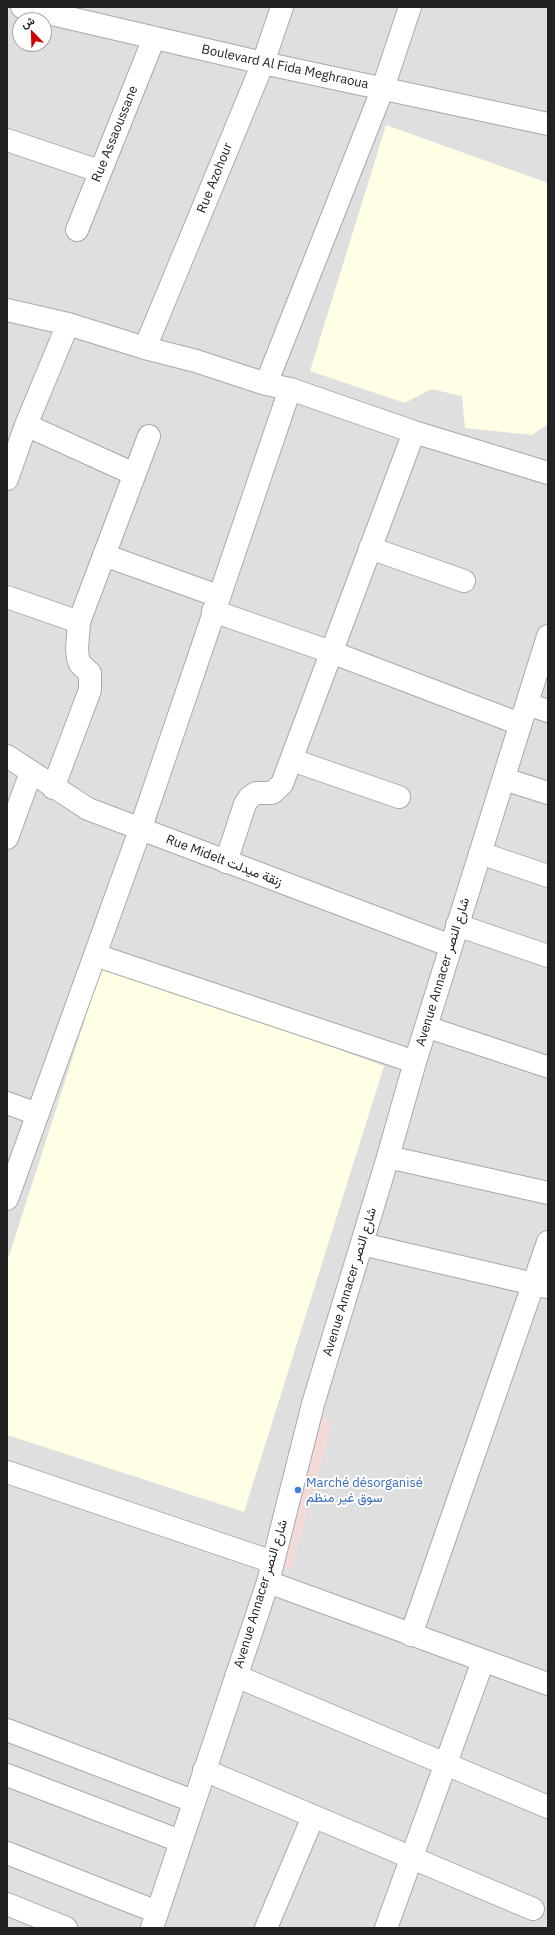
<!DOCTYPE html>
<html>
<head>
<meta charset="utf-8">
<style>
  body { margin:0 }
  #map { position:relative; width:555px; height:1935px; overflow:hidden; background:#f2efe9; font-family:"IBM Plex Sans",Vazirmatn,sans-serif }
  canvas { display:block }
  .frame { position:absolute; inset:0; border:8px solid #222; pointer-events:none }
  .north { position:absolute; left:12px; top:12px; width:40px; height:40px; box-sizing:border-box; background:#fff; border:1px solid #a7a7a7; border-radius:50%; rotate:337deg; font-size:11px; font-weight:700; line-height:16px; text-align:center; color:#222 }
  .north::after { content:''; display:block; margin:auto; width:14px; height:18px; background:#d40000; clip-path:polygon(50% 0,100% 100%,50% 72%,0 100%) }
</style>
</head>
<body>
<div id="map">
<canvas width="555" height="1935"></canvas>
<div class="frame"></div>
<div class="north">ش</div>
</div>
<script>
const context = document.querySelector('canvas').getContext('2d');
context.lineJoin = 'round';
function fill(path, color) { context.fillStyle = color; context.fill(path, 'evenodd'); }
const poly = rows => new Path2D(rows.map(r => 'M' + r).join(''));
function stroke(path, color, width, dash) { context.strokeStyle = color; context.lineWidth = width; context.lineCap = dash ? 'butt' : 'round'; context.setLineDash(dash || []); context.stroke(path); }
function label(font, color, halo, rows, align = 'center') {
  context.font = font + ' "IBM Plex Sans",Vazirmatn,sans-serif'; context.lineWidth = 4; context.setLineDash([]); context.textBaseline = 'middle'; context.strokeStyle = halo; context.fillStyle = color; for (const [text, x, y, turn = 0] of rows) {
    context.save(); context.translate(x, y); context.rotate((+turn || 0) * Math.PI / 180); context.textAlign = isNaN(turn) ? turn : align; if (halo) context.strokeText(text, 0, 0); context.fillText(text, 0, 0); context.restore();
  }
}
fill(poly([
  [7,7,548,7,548,1928,7,1928],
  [20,20,44,20,44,44,20,44]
]), '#e0dfdf');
fill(poly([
  [313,1405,332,1426,291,1570,259,1555]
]), '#f2dad9');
fill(poly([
  [386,125,548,183,548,424,532,435,465,428,462,396,431,389,405,403,310,371],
  [103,963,384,1066,244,1512,7,1435,7,1262]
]), '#ffffe5');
const pedestrian = poly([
  [427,1027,548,1067]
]);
const minor = poly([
  [22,7,263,63,548,124],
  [7,140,99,171],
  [77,230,154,38],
  [7,310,68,324,145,348,196,361,266,384,290,389,414,432,548,473],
  [145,348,263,63,282,7],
  [266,384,383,88,410,7],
  [26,425,134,474],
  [7,479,26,425,68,324],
  [370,548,464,581],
  [104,555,218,596],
  [7,597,79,622],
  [213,611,331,652,520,724],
  [527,704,548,711],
  [7,756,88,809,451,946],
  [292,760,399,797],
  [504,779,548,793],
  [53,788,90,690,90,673,80,664,78,658,77,649,79,622,149,436],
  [7,838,31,772],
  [480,853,548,876],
  [226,862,245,804,249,798,256,793,272,793,282,784,414,432],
  [457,925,548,956],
  [95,955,415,1062],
  [7,1103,37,1114],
  [388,1157,548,1193],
  [7,1199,140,830,290,389],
  [362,1244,547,1287],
  [7,1472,273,1562],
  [268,1582,548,1684],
  [411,1635,548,1242],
  [236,1676,548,1807],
  [7,1730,193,1801],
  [204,1770,533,1909],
  [7,1775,180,1841],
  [7,1853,157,1912],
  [7,1904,66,1928],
  [152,1928,268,1582,313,1404,388,1157,415,1062,548,636],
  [266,1928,313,1817],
  [386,1928,483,1661]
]);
stroke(pedestrian, '#a9a9a9', 23);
stroke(minor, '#a9a9a9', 24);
stroke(pedestrian, '#fff', 21);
stroke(minor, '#fff', 22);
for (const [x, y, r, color] of [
  [298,1490,4,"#3f7fe0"]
]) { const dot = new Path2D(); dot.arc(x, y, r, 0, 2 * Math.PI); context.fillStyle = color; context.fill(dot); stroke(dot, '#fff', 1.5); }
label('13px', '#222', '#fff', [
  ["Boulevard Al Fida Meghraoua",285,67,12],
  ["Rue Assaoussane",115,134,-68],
  ["Rue Azohour",215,178,-68],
  ["Rue Midelt زنقة ميدلت",224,861,21],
  ["Avenue Annacer شارع النصر",443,972,-73],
  ["Avenue Annacer شارع النصر",350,1282,-73],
  ["Avenue Annacer شارع النصر",261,1594,-73]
]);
label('13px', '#366cbe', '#fff', [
  ["Marché désorganisé",306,1483],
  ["سوق غير منظم",306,1498]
], 'left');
</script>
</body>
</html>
